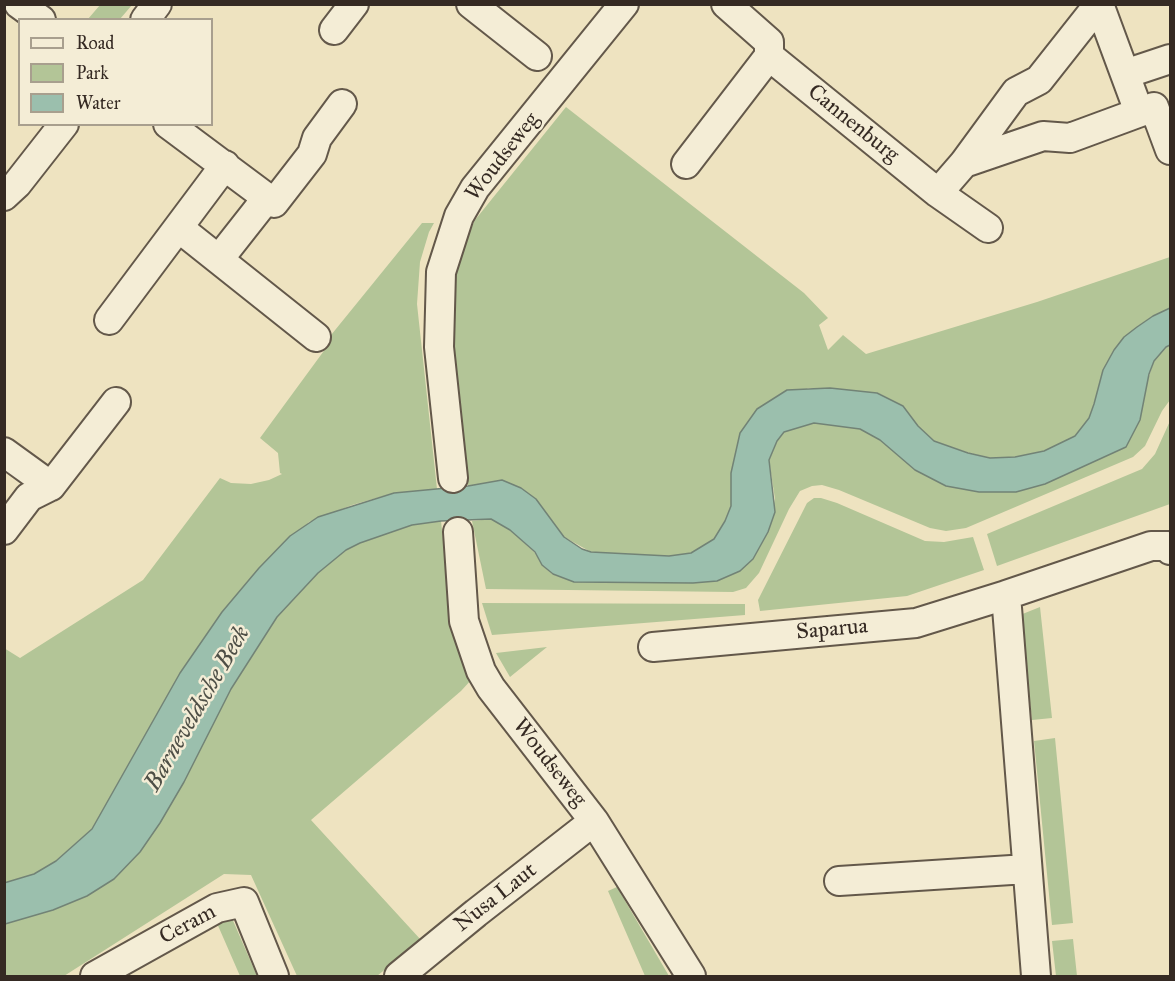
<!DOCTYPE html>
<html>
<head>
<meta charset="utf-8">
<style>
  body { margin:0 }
  #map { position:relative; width:1175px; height:981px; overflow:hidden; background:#eee3c0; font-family:"IM FELL Great Primer",serif }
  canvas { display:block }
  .frame { position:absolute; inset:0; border:6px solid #352a23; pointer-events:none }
  .legend { position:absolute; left:18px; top:18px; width:195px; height:108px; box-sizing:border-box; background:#f4edd6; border:2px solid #a89f8e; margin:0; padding:8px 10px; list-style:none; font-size:18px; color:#352a23 }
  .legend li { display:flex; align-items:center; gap:12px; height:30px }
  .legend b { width:30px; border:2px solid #a89f8e }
</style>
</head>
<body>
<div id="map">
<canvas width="1175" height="981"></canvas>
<div class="frame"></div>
<ul class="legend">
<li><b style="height:8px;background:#f4edd6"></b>Road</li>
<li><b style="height:16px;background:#b3c597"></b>Park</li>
<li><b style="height:16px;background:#9bbfad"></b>Water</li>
</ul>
</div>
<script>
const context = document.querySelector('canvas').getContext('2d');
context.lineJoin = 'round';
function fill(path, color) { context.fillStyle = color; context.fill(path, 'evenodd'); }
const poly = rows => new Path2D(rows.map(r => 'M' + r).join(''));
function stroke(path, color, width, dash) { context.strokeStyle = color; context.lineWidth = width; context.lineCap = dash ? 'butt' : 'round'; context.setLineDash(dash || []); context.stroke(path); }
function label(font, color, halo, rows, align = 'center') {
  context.font = font + ' "IM FELL Great Primer",serif'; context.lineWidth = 5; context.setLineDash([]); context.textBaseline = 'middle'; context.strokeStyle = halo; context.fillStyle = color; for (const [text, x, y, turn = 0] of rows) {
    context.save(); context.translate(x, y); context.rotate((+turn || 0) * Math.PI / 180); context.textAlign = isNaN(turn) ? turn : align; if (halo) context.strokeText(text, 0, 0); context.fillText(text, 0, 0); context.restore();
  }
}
fill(poly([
  [100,5,100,4,132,5,120,19,88,19],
  [566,107,804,293,828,318,819,325,828,350,843,335,866,354,1037,302,1170,257,1170,308,1153,316,1137,327,1103,370,1094,404,1089,418,1075,436,1044,451,1015,457,990,458,969,453,934,441,918,426,903,406,878,393,808,388,731,473,731,506,725,521,714,539,691,553,669,556,591,552,564,537,546,513,502,480,468,486,458,407,449,310,452,272,475,220],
  [422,223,434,223,429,232,420,262,417,304,437,489,394,493,352,505,309,522,222,612,180,673,92,829,56,861,34,874,5,883,4,648,20,658,143,580,220,478,231,483,251,484,269,480,282,474,280,473,278,453,260,438,326,348,327,340],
  [1170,345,1170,400,1162,411,1145,446,1133,457,966,528,946,531,930,528,839,490,822,485,812,486,800,491,789,509,759,573,746,588,733,592,486,589,472,521,491,519,510,530,535,553,542,565,552,574,574,582,693,583,740,571,753,559,768,532,775,499,769,460,777,441,784,432,814,423,860,429,880,440,915,470,1045,484,1126,447,1154,361,1166,347],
  [1170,421,1170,504,997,566,987,534,1142,469,1155,454],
  [814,498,821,498,837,503,925,541,944,542,973,537,984,570,907,596,760,611,758,600,807,503],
  [441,521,447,576,472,679,461,691,311,820,421,940,377,976,297,976,251,875,224,874,64,976,5,976,4,924,53,910,209,731,231,689,277,617,318,573,346,550,360,543,412,525],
  [482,603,745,604,745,615,492,635],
  [1040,607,1052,718,1032,720,1020,615],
  [547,647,510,677,496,653],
  [1055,738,1073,923,1052,925,1034,741],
  [617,887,669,976,645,976,608,891],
  [231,916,257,976,240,976,216,921],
  [1073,939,1077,976,1056,976,1052,941]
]), '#b3c597');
const water = poly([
  [1170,308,1170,345,1166,347,1154,361,1149,374,1140,420,1126,447,1045,484,1016,492,979,492,946,486,915,470,880,440,860,429,814,423,784,432,777,441,769,460,775,512,768,532,753,559,740,571,717,581,693,583,574,582,553,574,542,565,535,552,510,530,491,519,441,521,412,525,360,543,346,550,318,573,277,617,231,689,184,782,160,823,140,852,114,879,87,896,53,910,5,924,4,883,34,874,56,861,92,829,180,673,222,612,259,568,290,536,318,517,394,493,468,486,502,480,521,488,536,499,564,537,582,549,591,552,669,556,691,553,714,539,725,521,731,506,731,473,740,433,757,409,787,390,830,388,877,393,903,406,918,426,934,441,968,453,990,458,1015,457,1044,451,1075,436,1089,418,1094,404,1103,370,1114,350,1124,337,1137,327,1153,316,1170,308]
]);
fill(water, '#9bbfad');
stroke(water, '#728376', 1.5);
const minor = poly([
  [19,4,41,20],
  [471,4,537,56],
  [726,4,769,42,769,56,938,193,988,228],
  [1099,4,1139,112],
  [145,20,157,4],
  [334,30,354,4],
  [1125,74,1170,59],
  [168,124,274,203,312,154,317,138,342,104],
  [964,163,1043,136,1070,138,1154,107,1170,150],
  [686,164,769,56],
  [938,193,964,163,1016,92,1039,80,1099,4],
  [4,196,17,184,64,124],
  [179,228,316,337],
  [219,259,267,198],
  [109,320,225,165],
  [4,452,51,486],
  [453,478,439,347,441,272,459,216,475,188,624,4],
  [4,530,29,497,51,486,116,402],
  [458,532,464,621,481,671,491,688,594,821,691,976],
  [653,647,916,623,1006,595],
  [839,881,1027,869],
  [95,976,217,908,244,902,274,976],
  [399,976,476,913,594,821],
  [1036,976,1006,595,1151,546,1168,546,1170,550]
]);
stroke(minor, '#63584a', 32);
stroke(minor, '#f4edd6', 28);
label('22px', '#352a23', '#f4edd6', [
  ["Cannenburg",853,124,39],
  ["Woudseweg",503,157,-52],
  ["Saparua",832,630,-5],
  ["Woudseweg",549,763,52],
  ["Nusa Laut",496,898,-38],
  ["Ceram",188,925,-28]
]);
label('italic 24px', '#4e4f46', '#f4edd6', [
  ["Barneveldsche Beek",198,709,-60]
]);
</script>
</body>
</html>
